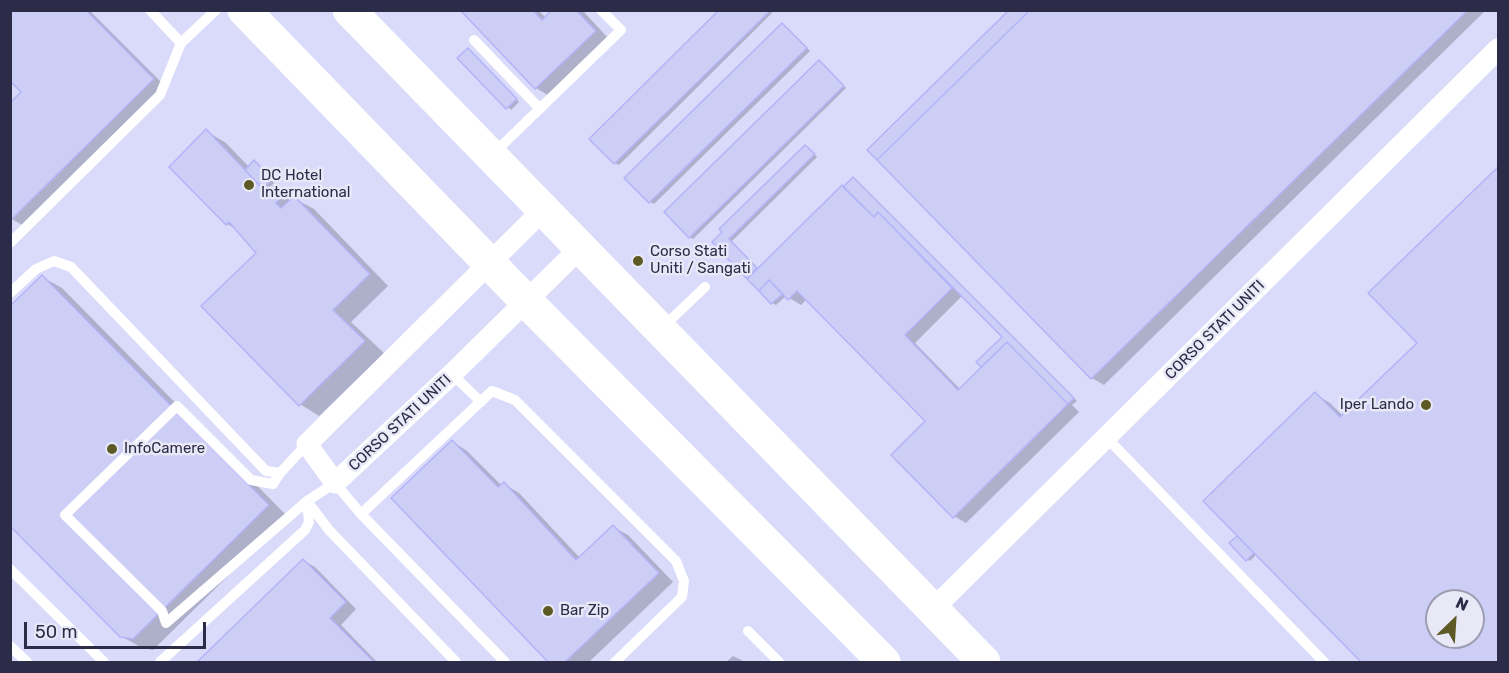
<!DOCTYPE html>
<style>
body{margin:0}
#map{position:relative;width:1509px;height:673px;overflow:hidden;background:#e8e8f7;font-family:Rubik,sans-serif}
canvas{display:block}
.frame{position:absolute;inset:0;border:12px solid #2d2c48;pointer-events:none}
.north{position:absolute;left:1425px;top:589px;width:60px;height:60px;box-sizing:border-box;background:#e8e8f7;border:2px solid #9d9db1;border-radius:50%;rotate:25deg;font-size:16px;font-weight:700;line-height:24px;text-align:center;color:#2d2c48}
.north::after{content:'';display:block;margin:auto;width:21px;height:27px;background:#5e5a26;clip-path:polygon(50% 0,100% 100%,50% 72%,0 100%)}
.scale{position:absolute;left:24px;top:622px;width:182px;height:27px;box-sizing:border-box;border:3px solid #2d2c48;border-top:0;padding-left:8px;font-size:18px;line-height:21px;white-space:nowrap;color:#2d2c48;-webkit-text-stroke:4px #e8e8f7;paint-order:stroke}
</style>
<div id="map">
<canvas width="1509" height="673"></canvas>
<div class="frame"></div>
<div class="north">N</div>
<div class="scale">50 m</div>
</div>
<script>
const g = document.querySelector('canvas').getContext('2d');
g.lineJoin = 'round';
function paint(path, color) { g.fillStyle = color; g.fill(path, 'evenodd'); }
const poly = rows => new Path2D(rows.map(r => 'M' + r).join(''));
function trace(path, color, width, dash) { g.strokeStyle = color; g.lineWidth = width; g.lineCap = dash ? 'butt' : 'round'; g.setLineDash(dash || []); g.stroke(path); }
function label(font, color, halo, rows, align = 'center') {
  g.font = font + ' Rubik,sans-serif'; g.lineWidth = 5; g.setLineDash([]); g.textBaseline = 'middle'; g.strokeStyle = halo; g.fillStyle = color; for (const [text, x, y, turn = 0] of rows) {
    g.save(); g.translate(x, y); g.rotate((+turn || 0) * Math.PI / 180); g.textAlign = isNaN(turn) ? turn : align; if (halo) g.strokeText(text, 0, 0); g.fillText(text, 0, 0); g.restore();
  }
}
paint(poly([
 [10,11,1498,11,1498,662,11,662],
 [1437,601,1473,601,1473,637,1437,637]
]), '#dadbfa');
paint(poly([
 [10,10,89,10,165,86,24,226,10,218,10,105,24,92],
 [462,10,538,10,546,18,554,10,582,10,610,40,551,97,536,88],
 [721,10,770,10,772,13,619,165,615,163,591,139],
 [1011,10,1486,10,1104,385,1092,378],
 [786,27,810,51,654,204,650,202,626,178],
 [471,51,519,102,511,110,459,58],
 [822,64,846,88,693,239,690,237],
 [206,131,226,143,250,168,255,162,258,164,275,182,269,188,271,190,274,188,314,209,388,286,351,322,384,353,319,416,300,404,258,253,238,230,227,224],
 [809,148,817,157,731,242,758,270,844,188,856,180,1077,401,1072,405,1079,412,966,523,954,516,927,421,807,299,801,305,786,296,776,305,772,303,714,242],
 [963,295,1004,337,984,367,960,389,915,343],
 [1498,169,1498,662,1363,662,1257,554,1250,561,1247,559,1237,537,1243,541,1315,394,1330,403,1343,416,1419,343,1370,293],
 [1437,601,1473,601,1473,637,1437,637],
 [42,277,62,288,288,517,153,650,142,648,121,636],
 [453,442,467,451,502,486,504,484,519,493,580,558,613,527,628,535,673,582,589,662,550,662,394,498],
 [304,561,315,567,356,609,341,625,377,662,199,662],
 [733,656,745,662,726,662]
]), '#0003');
const building = poly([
 [10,10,86,10,154,79,11,220,10,103,21,92,10,81,10,10],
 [460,10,533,10,542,20,552,10,576,10,596,31,535,89,460,10],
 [719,10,770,11,614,164,589,139,719,10],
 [1009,10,1030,10,877,160,867,150,1009,10],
 [1030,10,1468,10,1091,379,877,160,1030,10],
 [782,23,807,48,649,203,624,178,782,23],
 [468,48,517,99,506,109,457,58,468,48],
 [819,60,844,86,689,238,664,212,819,60],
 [206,129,267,193,274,186,283,196,276,203,281,208,294,196,370,274,333,310,365,341,299,406,201,306,256,253,229,222,226,225,169,167,206,129],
 [805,145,815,154,729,239,757,268,747,279,712,242,722,232,719,229,805,145],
 [254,160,272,179,263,189,245,170,254,160],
 [1498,167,1498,662,1361,662,1203,501,1315,392,1340,417,1417,343,1368,293,1498,167],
 [1437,601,1473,601,1473,637,1437,637,1437,601],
 [853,177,1074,398,1068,404,1007,342,981,367,976,362,1002,337,878,212,874,217,843,187,853,177],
 [842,185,874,217,878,212,952,288,905,335,958,390,1007,342,1068,404,953,518,891,455,925,421,797,291,788,300,769,280,759,291,747,279,842,185],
 [42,275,269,505,133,639,120,637,10,526,10,306,42,275],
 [769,280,783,294,771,304,759,291,769,280],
 [452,440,498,487,504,482,576,560,613,525,659,573,565,662,548,662,391,498,452,440],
 [1237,536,1254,553,1246,561,1229,543,1237,536],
 [303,559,346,602,330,618,374,662,197,662,303,559]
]);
paint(building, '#cdcef6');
trace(building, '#b4b3f8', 1.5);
trace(poly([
 [150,10,181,43,216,10],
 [474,40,540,109],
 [493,154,621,30,601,10],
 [10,243,160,95,181,43],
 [10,293,36,269,54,261,71,267,266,471,280,473,307,444],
 [662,328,705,287],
 [452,374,481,402],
 [1106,437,1324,662],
 [280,473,273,484,251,480,177,406,65,515,162,611,166,623,307,501,335,483,361,514,505,662],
 [307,501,329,530,456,662],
 [361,514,492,391,515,400,676,561,684,581,682,597,615,662],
 [10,569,104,662],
 [748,631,779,662],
 [10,646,27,662],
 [160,662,305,530,309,522,307,501]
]), '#fff', 10);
trace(poly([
 [542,211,307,444,335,483,452,374,580,248],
 [932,610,1498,49]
]), '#fff', 21);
trace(poly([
 [244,10,526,301,884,662],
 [349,10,984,662]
]), '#fff', 33);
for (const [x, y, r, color] of [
 [249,185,6,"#5e5a26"],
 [638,261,6,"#5e5a26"],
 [1426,405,6,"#5e5a26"],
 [112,449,6,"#5e5a26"],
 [548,611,6,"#5e5a26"]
]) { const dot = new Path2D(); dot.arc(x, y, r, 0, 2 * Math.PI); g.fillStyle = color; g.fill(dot); trace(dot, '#e8e8f7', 2); }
label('15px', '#2d2c48', '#e8e8f7', [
 ["DC Hotel",261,176],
 ["International",261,193],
 ["Corso Stati",650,252],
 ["Uniti / Sangati",650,269],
 ["Iper Lando",1414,405,"right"],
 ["InfoCamere",124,449],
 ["Bar Zip",560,611]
], 'left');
label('15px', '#2d2c48', '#e8e8f7', [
 ["CORSO STATI UNITI",1215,330,-45],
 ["CORSO STATI UNITI",400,423,-43]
]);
</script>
